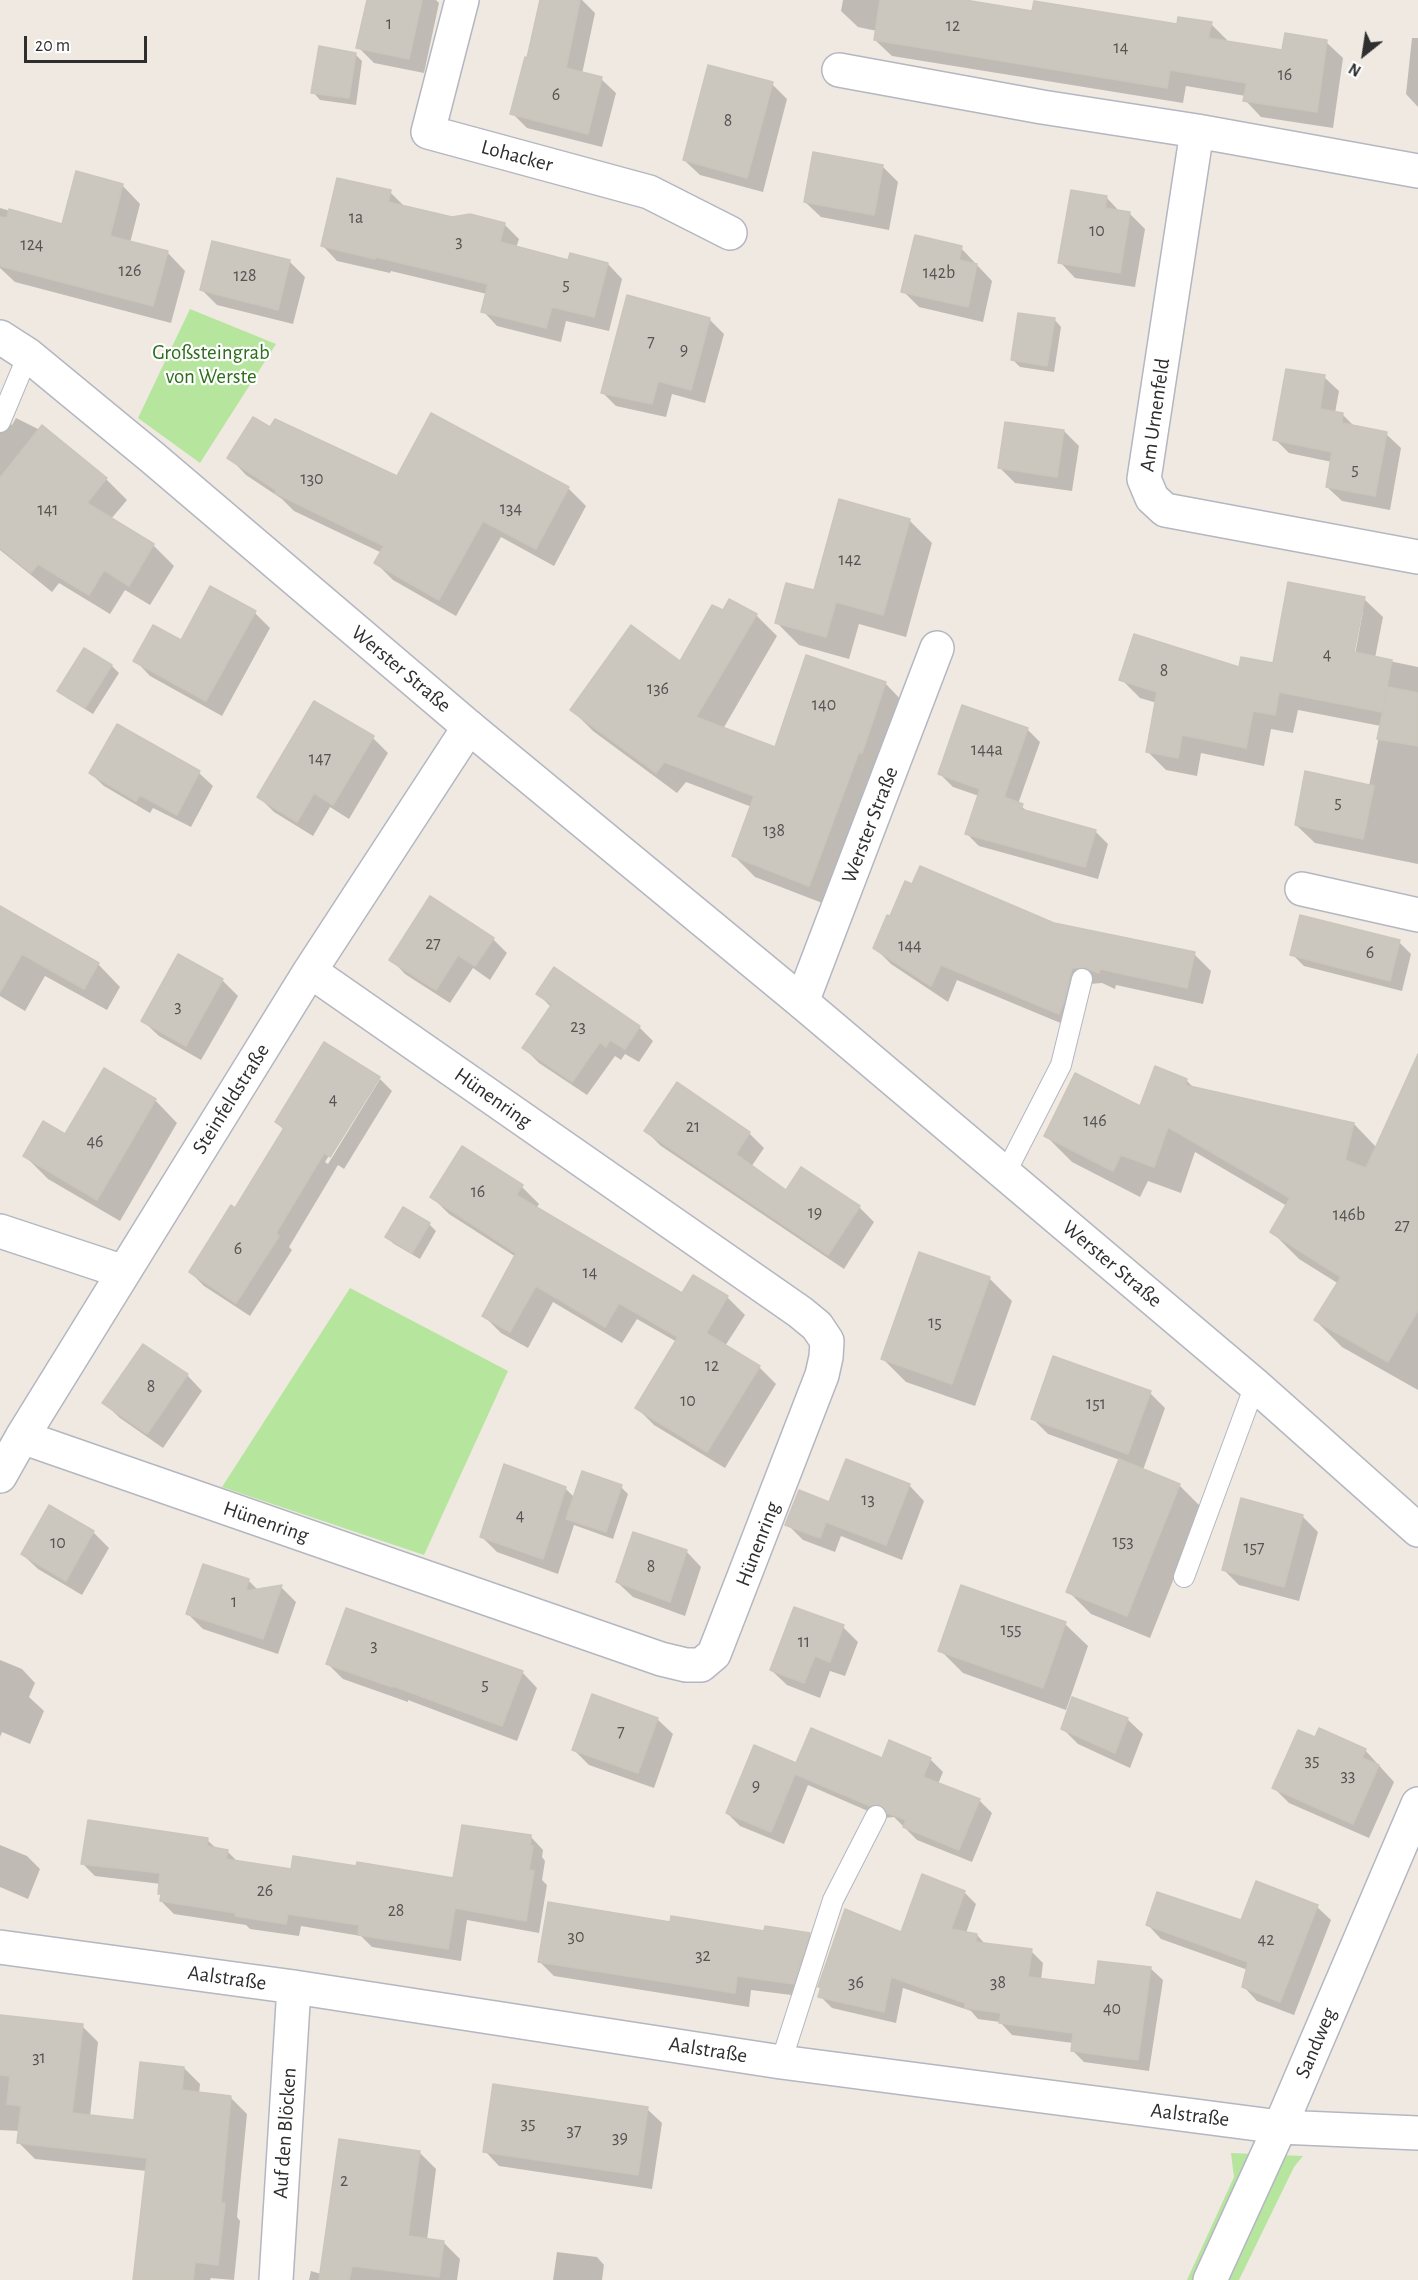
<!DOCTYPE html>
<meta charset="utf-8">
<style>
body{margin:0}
#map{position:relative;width:1418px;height:2280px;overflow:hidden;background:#efe9e1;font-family:"Alegreya Sans",sans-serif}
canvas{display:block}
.north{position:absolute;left:1334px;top:24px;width:60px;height:60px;-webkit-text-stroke:4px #fff;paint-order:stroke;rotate:210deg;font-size:16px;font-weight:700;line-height:24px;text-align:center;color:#2e2e2e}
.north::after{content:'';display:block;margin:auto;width:21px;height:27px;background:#2e2e2e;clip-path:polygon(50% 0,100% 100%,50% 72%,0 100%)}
.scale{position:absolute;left:24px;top:36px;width:123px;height:27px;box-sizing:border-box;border:3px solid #2e2e2e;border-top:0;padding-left:8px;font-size:18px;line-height:21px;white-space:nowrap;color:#2e2e2e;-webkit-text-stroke:4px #fff;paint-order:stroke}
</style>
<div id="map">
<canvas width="1418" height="2280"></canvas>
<div class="north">N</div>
<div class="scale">20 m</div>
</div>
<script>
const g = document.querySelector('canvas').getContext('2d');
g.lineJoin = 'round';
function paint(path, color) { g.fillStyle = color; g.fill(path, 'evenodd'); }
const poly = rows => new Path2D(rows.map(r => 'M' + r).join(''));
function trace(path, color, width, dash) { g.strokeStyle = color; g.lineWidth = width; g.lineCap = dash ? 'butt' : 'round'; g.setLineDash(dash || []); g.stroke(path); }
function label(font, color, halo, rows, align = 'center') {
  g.font = font + ' "Alegreya Sans",sans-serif'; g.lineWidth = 4.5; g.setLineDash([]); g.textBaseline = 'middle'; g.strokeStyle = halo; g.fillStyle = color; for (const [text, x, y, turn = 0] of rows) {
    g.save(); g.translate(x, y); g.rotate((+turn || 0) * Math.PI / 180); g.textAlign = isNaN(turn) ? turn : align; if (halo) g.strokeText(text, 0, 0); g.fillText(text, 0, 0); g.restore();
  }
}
paint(poly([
 [190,309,276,344,200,463,138,418],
 [350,1288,508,1371,424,1555,222,1487],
 [1231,2153,1303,2156,1294,2167,1239,2280,1187,2280,1234,2177]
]), '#b6e59e');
paint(poly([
 [369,0,436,0,439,3,424,73,374,63,358,47],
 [539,0,582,0,595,13,582,74,601,79,616,93,602,147,527,128,512,113,528,59,541,1],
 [843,0,955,0,1033,12,1179,26,1211,24,1227,40,1227,43,1283,52,1326,42,1343,58,1333,128,1261,117,1245,100,1246,96,1186,86,1183,103,892,56,875,40,877,31,858,27,841,11],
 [1412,38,1418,38,1418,107,1406,94],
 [355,54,362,61,356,105,320,100,313,92],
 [772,84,787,99,763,192,700,175,684,160],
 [882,166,898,182,889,230,821,217,805,202],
 [122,185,140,204,130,243,167,252,185,271,171,323,15,282,0,268,0,208,63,226],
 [390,192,405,207,452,219,504,224,519,239,516,248,570,262,608,264,622,279,609,331,566,321,561,342,497,326,483,311,487,294,391,271,390,273,337,261,323,246],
 [1106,197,1120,212,1129,213,1145,229,1135,287,1075,278,1060,262],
 [961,248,992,281,983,322,919,307,903,291],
 [289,261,305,277,293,324,217,305,202,290],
 [1054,319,1061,327,1054,372,1020,367,1012,359],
 [710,320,724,334,705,403,672,394,666,417,616,406,602,392],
 [1324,377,1339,391,1335,413,1343,415,1356,428,1386,434,1401,448,1390,510,1342,501,1327,487,1332,462,1289,453,1275,439],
 [0,413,12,425,16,418,40,430,42,428,106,479,127,500,111,519,153,545,174,566,150,605,125,590,110,614,59,583,52,592,0,550],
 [270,429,398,478,568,488,586,506,554,566,501,537,456,616,393,580,376,563,382,553,294,511,282,499,246,475,229,457],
 [1064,431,1079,446,1072,491,1015,483,999,467],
 [909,520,932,543,906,637,859,624,849,659,799,645,777,623],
 [1364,599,1383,617,1375,658,1418,667,1418,864,1315,843,1296,825,1369,786,1381,726,1298,710,1293,733,1271,729,1264,766,1201,753,1197,776,1166,770,1147,751,1157,703,1140,698,1121,679,1274,665],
 [1360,611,1363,611,1354,660,1351,659],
 [723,612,756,615,777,636,723,729,776,749,885,683,906,705,830,906,755,877,734,856,752,807,686,782,677,793,593,731,572,710,680,663],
 [255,613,270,628,222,716,150,676,135,660],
 [85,650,112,666,119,673,93,714,67,698,59,691],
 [118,726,199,773,213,786,191,827,153,808,150,813,104,786,90,773],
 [1027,729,1040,742,1018,804,1030,813,1095,831,1108,844,1098,879,979,846,966,833,979,796,953,787,940,774],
 [373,738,388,753,349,819,330,807,313,836,274,812,259,797],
 [0,907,98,964,120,987,107,1010,45,976,25,1011,0,996],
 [1054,925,1194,954,1211,971,1203,1004,1116,985,1115,989,1102,983,1089,984,1075,1029,957,980,948,1002,891,964,874,947],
 [493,939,507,953,490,980,473,968,450,1003,405,974,391,959],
 [1399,942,1411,954,1402,991,1304,966,1292,954],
 [179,956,222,980,238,996,201,1060,159,1036,143,1021],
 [538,994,639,1027,653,1041,639,1062,625,1054,621,1060,615,1056,587,1095,539,1063,524,1048,552,1008],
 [379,1078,392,1091,344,1169,338,1165,289,1247,292,1250,250,1316,204,1286,190,1272,235,1210,284,1130,276,1122],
 [377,1079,380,1079,328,1164,325,1162],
 [1186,1080,1195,1089,1354,1124,1377,1148,1418,1117,1418,1390,1342,1347,1315,1320,1339,1284,1299,1259,1272,1232,1287,1206,1195,1152,1181,1193,1148,1181,1140,1197,1072,1162,1046,1136,1141,1108],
 [677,1084,749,1133,764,1148,751,1167,786,1193,801,1169,859,1207,874,1222,844,1269,661,1146,646,1131],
 [155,1100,177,1123,120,1221,48,1179,25,1156,66,1136],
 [522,1187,539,1204,536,1209,682,1295,693,1277,727,1297,745,1315,725,1346,759,1367,776,1384,725,1468,654,1425,637,1408,677,1342,637,1319,622,1343,553,1302,528,1348,501,1333,484,1316,516,1257,449,1214,432,1197],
 [429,1224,436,1231,420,1259,394,1244,387,1237],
 [989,1278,1012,1301,975,1406,906,1382,883,1359],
 [144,1346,187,1375,202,1391,163,1448,120,1418,104,1403],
 [1150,1393,1165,1408,1143,1470,1179,1485,1202,1508,1150,1638,1091,1614,1068,1591,1120,1460,1048,1434,1033,1419],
 [505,1466,566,1489,575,1498,621,1487,628,1494,613,1539,574,1525,558,1574,497,1552,482,1537],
 [909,1485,924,1501,902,1560,841,1536,835,1552,803,1540,787,1524,829,1504],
 [49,1507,93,1532,109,1548,82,1595,38,1569,22,1554],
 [1302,1516,1318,1532,1299,1601,1239,1585,1224,1570],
 [686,1551,701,1567,685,1616,633,1597,617,1582],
 [248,1580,258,1590,281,1587,296,1602,278,1654,203,1629,188,1614],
 [1065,1624,1088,1646,1066,1710,963,1673,940,1650],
 [843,1627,858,1642,845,1676,830,1671,820,1698,787,1685,771,1670],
 [0,1660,22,1669,35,1683,29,1697,44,1711,30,1744,2,1732,0,1737],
 [328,1664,522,1672,537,1688,517,1741,408,1700,408,1702,343,1679],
 [657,1719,673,1734,654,1788,589,1765,574,1750],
 [1127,1719,1143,1734,1130,1768,1078,1744,1062,1728],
 [1315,1739,1365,1750,1394,1782,1369,1838,1289,1803,1274,1788],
 [930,1759,943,1772,938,1784,979,1800,992,1813,972,1862,917,1840,894,1817,884,1818,808,1785,784,1844,740,1826,727,1813,797,1765,883,1760],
 [531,1837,543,1850,542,1857,545,1861,542,1880,547,1885,539,1933,467,1920,461,1961,372,1947,361,1936,301,1926,299,1936,250,1929,246,1925,174,1914,161,1901,161,1884,95,1876,82,1863,207,1840,217,1849,227,1851,239,1863,293,1871,454,1879],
 [0,1845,27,1856,40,1869,28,1899,0,1887],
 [964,1892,976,1904,966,1933,977,1935,986,1945,1031,1951,1043,1963,1041,1980,1096,1986,1150,1968,1163,1980,1149,2071,1084,2062,1072,2050,1073,2043,1012,2035,1000,2022,978,2019,971,2011,903,1988,896,2023,832,2008,820,1996,822,1989,819,1986],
 [1317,1907,1331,1920,1294,2015,1257,2001,1244,1987,1248,1970,1161,1939,1148,1925,1242,1922],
 [671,1923,765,1933,809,1934,824,1949,808,1997,751,1990,749,2007,554,1976,540,1962],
 [0,2017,82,2026,98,2042,90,2117,135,2122,184,2068,200,2084,199,2094,230,2097,247,2114,237,2217,240,2221,234,2280,211,2278,210,2280,135,2280,147,2171,35,2159,19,2143,20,2131,0,2130],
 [647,2109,662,2123,652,2189,499,2166,485,2151],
 [419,2152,436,2169,427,2240,443,2242,460,2259,457,2280,309,2280,311,2271,321,2274],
 [557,2252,597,2257,604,2265,602,2280,553,2280]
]), '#0003');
const building = poly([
 [367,0,422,0,409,59,356,48,367,0],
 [540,0,580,0,566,68,602,77,588,134,510,114,525,57,527,58,540,0],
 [880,0,965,0,1032,11,1034,1,1177,24,1178,17,1212,22,1208,38,1282,50,1285,33,1327,40,1317,112,1243,101,1247,83,1170,70,1167,88,874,40,880,0],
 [319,46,356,53,349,98,311,93,319,46],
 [708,65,773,82,747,178,683,160,708,65],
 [813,152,883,165,874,215,804,202,813,152],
 [76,171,123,184,110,236,168,251,153,306,0,266,0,217,7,218,9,209,62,224,76,171],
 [337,178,391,190,388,202,452,217,470,214,505,223,500,242,568,260,570,253,608,263,594,317,552,307,546,328,481,312,488,284,376,257,375,259,321,246,337,178],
 [1071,190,1107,196,1105,208,1130,212,1120,273,1058,263,1071,190],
 [915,235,962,246,959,260,977,264,968,307,901,292,915,235],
 [212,241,290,260,278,310,200,290,212,241],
 [627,295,710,318,691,390,658,381,652,404,601,393,627,295],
 [1018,313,1055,318,1047,366,1011,360,1018,313],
 [1286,369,1325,375,1320,409,1343,413,1342,423,1387,432,1375,496,1326,487,1332,452,1273,440,1286,369],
 [431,413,569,487,536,549,483,521,439,600,374,563,384,546,275,493,276,490,227,458,253,417,270,427,275,419,397,476,431,413],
 [1005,422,1064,430,1057,477,998,468,1005,422],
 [42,425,107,478,87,503,154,544,129,586,104,570,89,595,38,564,31,573,0,548,0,478,42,425],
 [839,499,910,519,883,615,836,602,826,637,775,623,786,583,814,590,839,499],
 [1288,582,1365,597,1354,652,1392,660,1382,712,1279,692,1275,715,1253,711,1246,748,1182,735,1178,758,1146,752,1157,692,1119,680,1134,634,1239,667,1241,657,1273,663,1288,582],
 [210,586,256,611,206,701,133,661,153,625,181,640,210,586],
 [729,599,757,614,696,717,775,747,806,655,886,682,862,753,859,752,809,886,732,856,754,796,664,762,656,773,570,710,631,625,680,661,712,605,723,610,729,599],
 [84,648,112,665,85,708,57,691,84,648],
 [1388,687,1418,693,1418,746,1377,739,1388,687],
 [314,701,374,736,333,805,314,793,297,822,257,797,314,701],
 [962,705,1028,728,1004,797,1023,804,1021,809,1096,830,1085,867,965,834,980,789,938,774,962,705],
 [117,724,200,771,177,815,140,795,136,801,89,773,117,724],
 [1305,771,1374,786,1363,839,1295,825,1305,771],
 [920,866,1054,923,1195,952,1187,988,1100,969,1099,973,1084,967,1072,968,1065,998,1059,1014,941,965,931,986,873,948,887,915,890,916,905,881,912,884,920,866],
 [430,896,494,938,475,966,458,955,436,990,389,960,430,896],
 [0,906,99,963,84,989,22,954,0,992,0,906],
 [1300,915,1400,940,1390,981,1290,955,1300,915],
 [178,954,223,979,186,1046,141,1021,178,954],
 [554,967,640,1026,625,1049,610,1040,606,1047,600,1042,572,1082,522,1048,552,1004,536,994,554,967],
 [324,1042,380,1077,330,1157,324,1153,276,1233,279,1236,236,1303,189,1272,231,1205,235,1208,284,1128,275,1122,324,1042],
 [1418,1054,1418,1310,1388,1362,1314,1320,1341,1277,1270,1232,1290,1198,1168,1127,1154,1167,1121,1155,1113,1171,1044,1136,1075,1073,1140,1106,1155,1066,1187,1079,1185,1085,1354,1123,1345,1160,1366,1168,1418,1054],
 [104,1068,156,1099,97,1200,23,1156,43,1121,65,1134,104,1068],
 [677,1082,750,1132,736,1154,786,1190,801,1167,860,1206,828,1255,644,1131,677,1082],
 [462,1146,523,1185,516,1195,682,1293,693,1275,728,1296,706,1333,760,1366,707,1452,635,1408,678,1337,619,1303,605,1327,536,1286,510,1332,482,1316,516,1253,430,1197,462,1146],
 [403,1207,430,1223,412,1253,385,1237,403,1207],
 [919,1252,990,1277,952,1384,881,1359,919,1252],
 [143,1344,188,1374,147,1434,102,1403,143,1344],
 [1053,1356,1151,1391,1128,1454,1031,1419,1053,1356],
 [846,1459,910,1484,886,1545,826,1522,820,1538,785,1525,799,1490,829,1502,846,1459],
 [1119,1459,1180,1484,1127,1616,1066,1592,1119,1459],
 [504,1464,566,1487,543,1559,480,1537,504,1464],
 [582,1471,622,1485,606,1532,566,1519,582,1471],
 [1241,1498,1303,1515,1284,1587,1222,1570,1241,1498],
 [49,1505,94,1531,66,1581,21,1554,49,1505],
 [633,1532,687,1550,670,1602,616,1582,633,1532],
 [203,1564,249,1579,246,1591,282,1585,263,1639,186,1614,203,1564],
 [961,1585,1066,1622,1043,1688,938,1651,961,1585],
 [794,1607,844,1625,830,1662,815,1656,804,1683,770,1670,794,1607],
 [346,1608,523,1671,502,1726,393,1686,392,1687,326,1664,346,1608],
 [592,1694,658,1718,638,1773,572,1750,592,1694],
 [1072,1697,1128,1718,1115,1753,1061,1729,1072,1697],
 [811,1728,882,1758,889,1740,931,1758,923,1777,980,1799,959,1850,903,1827,906,1820,887,1813,881,1805,870,1806,795,1774,771,1832,726,1813,754,1745,796,1763,811,1728],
 [1319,1728,1366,1749,1362,1758,1379,1765,1353,1824,1272,1788,1298,1730,1315,1737,1319,1728],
 [88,1820,208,1838,207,1846,228,1850,226,1859,291,1869,293,1856,356,1866,357,1862,453,1878,462,1825,531,1835,530,1846,533,1846,529,1870,534,1871,526,1921,455,1908,448,1949,358,1935,359,1925,288,1914,286,1924,235,1916,236,1913,160,1901,161,1894,158,1894,160,1873,81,1864,88,1820],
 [922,1874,965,1891,951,1929,977,1934,976,1942,1032,1949,1028,1977,1095,1985,1098,1961,1151,1967,1138,2060,1071,2051,1073,2033,999,2023,1001,2013,965,2008,965,2003,891,1977,884,2012,818,1997,821,1987,818,1987,845,1909,901,1932,922,1874],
 [1256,1881,1318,1905,1280,2002,1242,1987,1248,1962,1146,1925,1157,1892,1241,1920,1256,1881],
 [548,1902,670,1922,671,1916,764,1931,765,1926,810,1933,794,1984,737,1976,735,1993,538,1962,548,1902],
 [0,2015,83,2024,72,2113,134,2120,140,2062,184,2067,182,2090,231,2096,221,2203,225,2203,218,2265,195,2262,193,2280,133,2280,147,2158,17,2143,21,2106,7,2104,10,2076,0,2075,0,2015],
 [493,2084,648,2107,638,2175,483,2152,493,2084],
 [339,2139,420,2151,408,2236,444,2241,439,2277,352,2266,349,2280,319,2280,339,2139]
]);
paint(building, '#cbc7bf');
trace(building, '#cbc5ba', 1.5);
const lane = poly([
 [0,422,28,355],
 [1005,1174,1061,1065,1082,979],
 [1184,1577,1255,1385],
 [781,2062,833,1900,876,1816]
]);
const street = poly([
 [462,0,428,132,649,192,730,233],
 [839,70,1042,107,1197,131],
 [1418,171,1197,131,1144,479,1152,498,1165,510,1418,557],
 [1302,889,1418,915],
 [802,1002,937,648],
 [0,1231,124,1272],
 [22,1437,661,1659,686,1665,701,1665,714,1654,822,1375,826,1357,827,1341,817,1326,800,1312,310,971],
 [0,1476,22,1437,310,971,469,727],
 [0,1947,294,1987,781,2062,1280,2127,1418,2133],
 [276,2280,294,1987],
 [1210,2280,1280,2127,1418,1804]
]);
const secondary = poly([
 [0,337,28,355,153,458,469,727,802,1002,1255,1385,1418,1530]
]);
trace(lane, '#b4b7c1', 22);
trace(street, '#b4b7c1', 36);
trace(secondary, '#b4b7c1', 36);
trace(lane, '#fff', 20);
trace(street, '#fff', 33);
trace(secondary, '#fff', 33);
label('18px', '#555452', null, [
 ["1",389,24],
 ["12",953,26],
 ["14",1121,48],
 ["16",1285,75],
 ["6",556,95],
 ["8",728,121],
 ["1a",356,218],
 ["10",1097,231],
 ["3",459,242],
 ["124",32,245],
 ["126",130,271],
 ["142b",939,273],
 ["128",245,276],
 ["5",566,285],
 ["7",651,342],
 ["9",684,350],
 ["5",1355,470],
 ["130",312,479],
 ["134",511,509],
 ["141",48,510],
 ["142",850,560],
 ["4",1327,655],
 ["8",1164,671],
 ["136",658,689],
 ["140",824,705],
 ["144a",987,750],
 ["147",320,759],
 ["5",1338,803],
 ["138",774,831],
 ["27",433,944],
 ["144",910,946],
 ["6",1370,953],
 ["3",178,1007],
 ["23",578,1027],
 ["4",333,1100],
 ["146",1095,1121],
 ["21",693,1127],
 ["46",95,1142],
 ["16",478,1192],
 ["19",815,1213],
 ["146b",1349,1215],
 ["27",1402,1226],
 ["6",238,1249],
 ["14",590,1273],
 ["15",935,1323],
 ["12",712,1366],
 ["8",151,1387],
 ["10",688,1401],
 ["151",1096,1404],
 ["13",868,1500],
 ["4",520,1516],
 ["153",1123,1542],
 ["10",58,1543],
 ["157",1254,1548],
 ["8",651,1567],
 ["1",234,1602],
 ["155",1011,1630],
 ["11",804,1642],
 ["3",374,1646],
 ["5",485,1685],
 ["7",621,1732],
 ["35",1312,1761],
 ["33",1348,1776],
 ["9",756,1786],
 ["26",265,1891],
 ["28",396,1911],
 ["30",576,1937],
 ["42",1266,1940],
 ["32",703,1956],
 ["36",856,1983],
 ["38",998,1983],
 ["40",1112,2009],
 ["31",39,2058],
 ["35",528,2124],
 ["37",574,2131],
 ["39",620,2138],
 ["2",344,2181]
]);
label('21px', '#2e2e2e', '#fff', [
 ["Lohacker",517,156,15],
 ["Am Urnenfeld",1155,415,-82],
 ["Werster Straße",401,669,40],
 ["Werster Straße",870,825,-69],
 ["Hünenring",493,1098,35],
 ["Steinfeldstraße",231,1099,-58],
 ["Werster Straße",1112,1264,40],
 ["Hünenring",266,1522,19],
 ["Hünenring",758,1544,-69],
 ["Aalstraße",227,1978,8],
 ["Sandweg",1316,2043,-67],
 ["Aalstraße",708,2050,9],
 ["Aalstraße",1190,2115,7],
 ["Auf den Blöcken",285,2133,-86]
]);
label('21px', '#2c6e1b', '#fff', [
 ["Großsteingrab",211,353],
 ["von Werste",211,377]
]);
</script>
